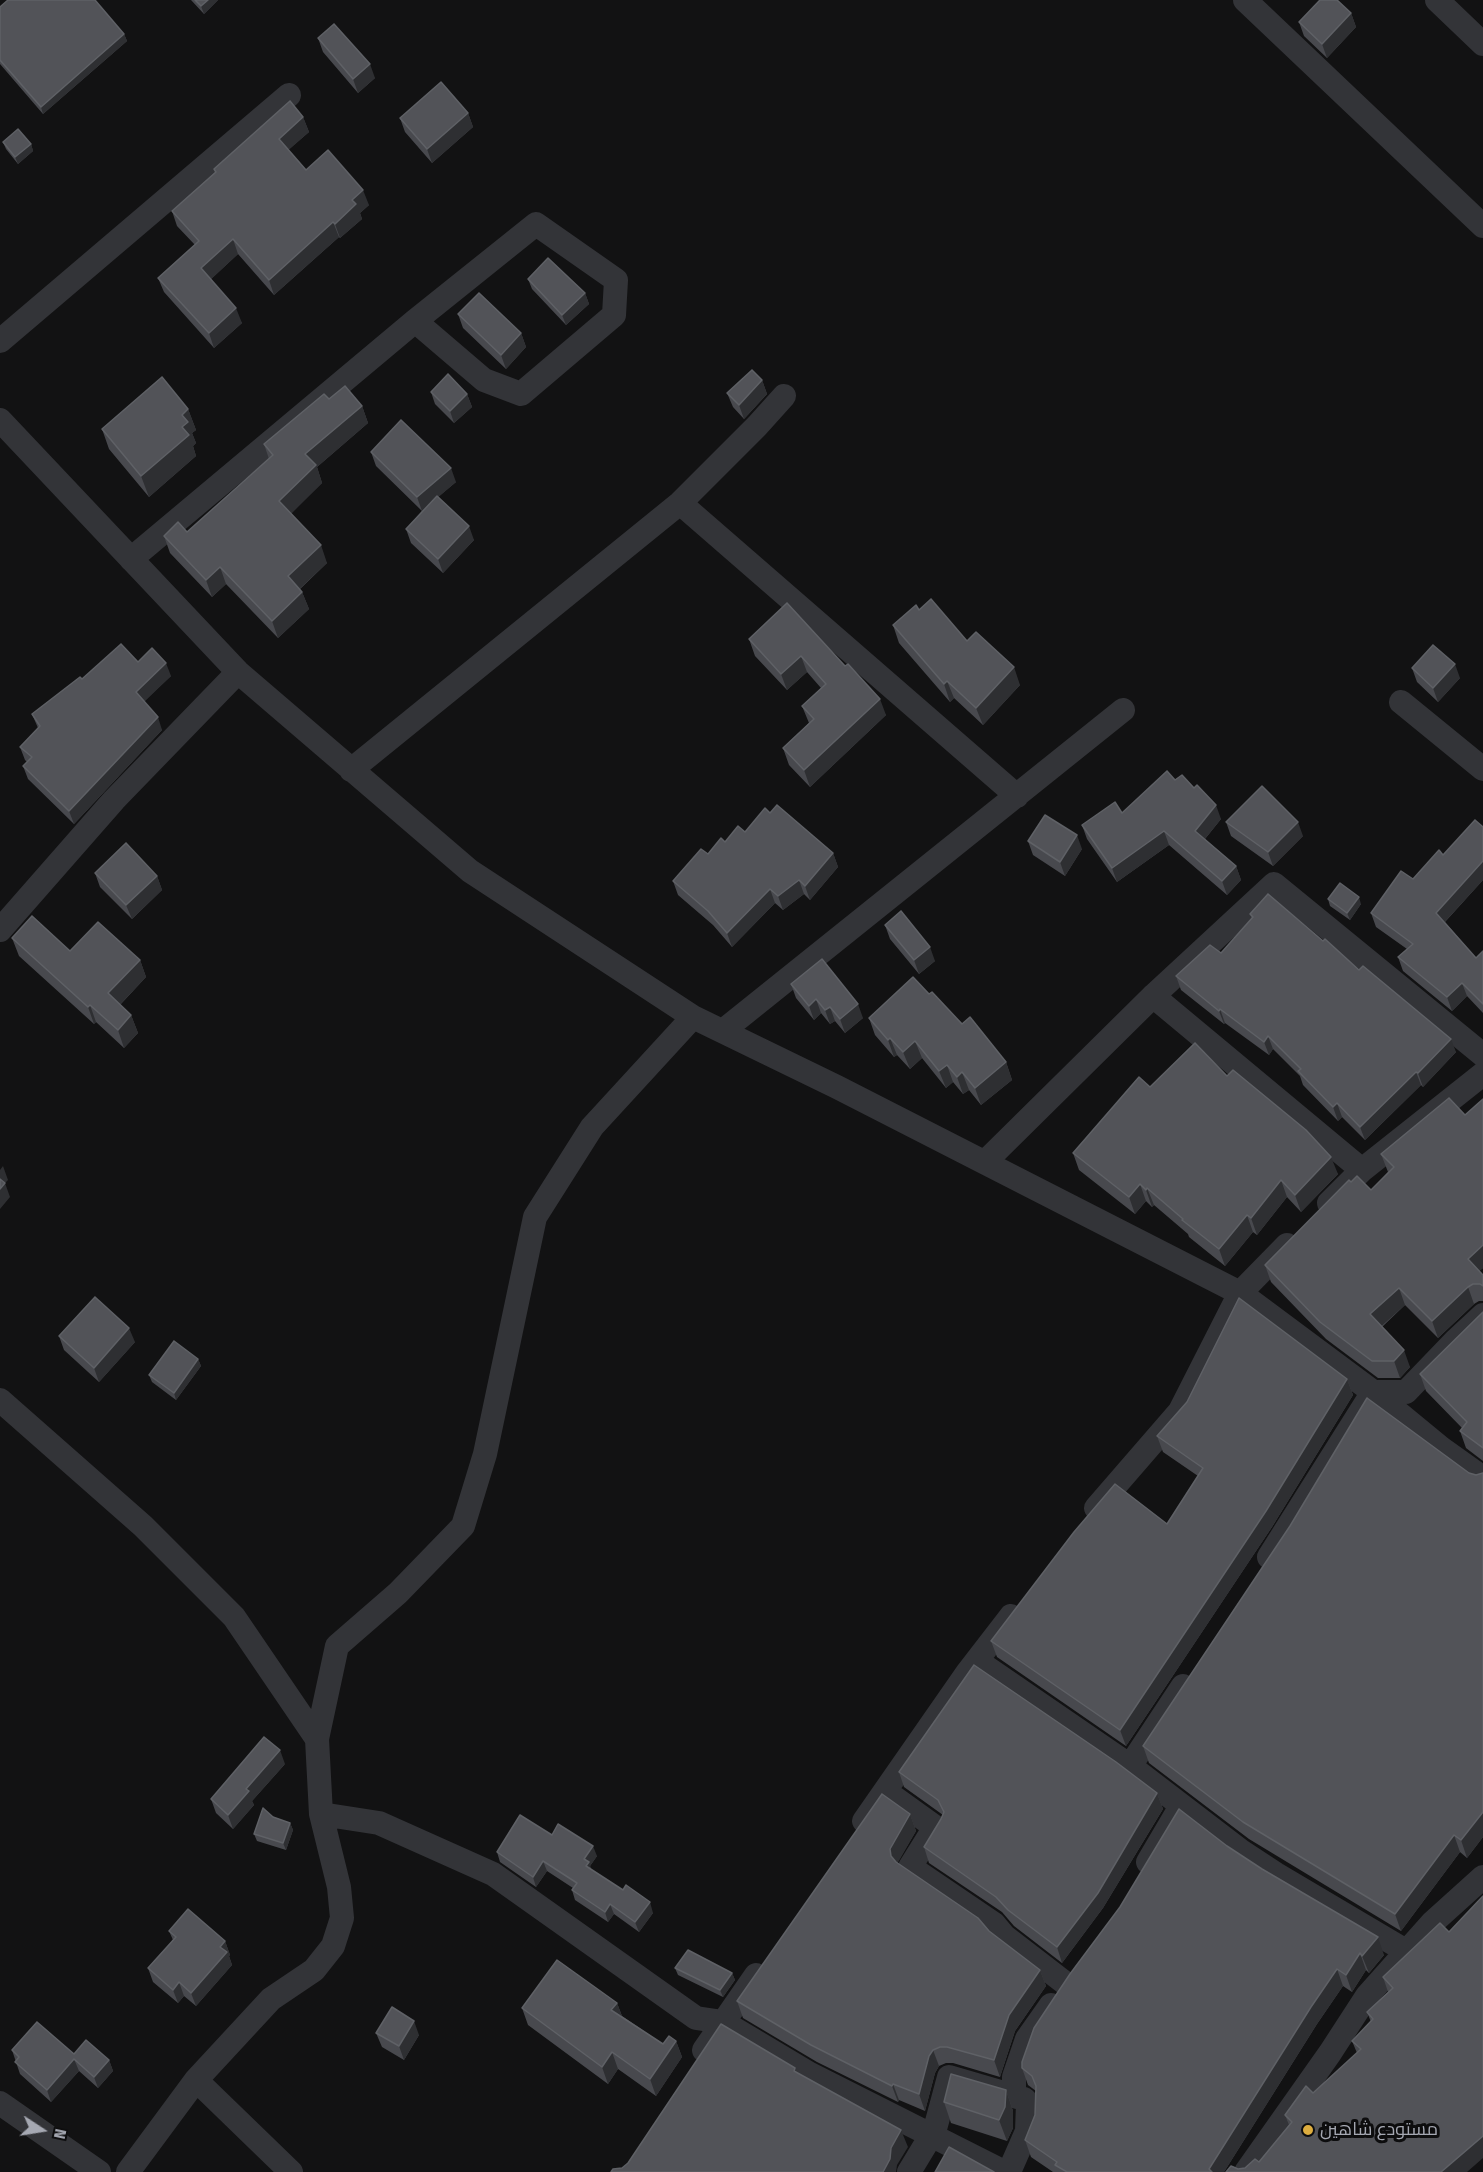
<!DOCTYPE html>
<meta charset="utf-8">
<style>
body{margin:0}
#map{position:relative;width:1483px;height:2172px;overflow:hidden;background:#121213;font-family:"Fira Sans Condensed",sans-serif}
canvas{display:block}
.north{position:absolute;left:12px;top:2100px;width:60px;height:60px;-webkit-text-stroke:4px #0d0d0e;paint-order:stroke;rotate:102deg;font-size:16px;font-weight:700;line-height:24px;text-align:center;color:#a5a8b2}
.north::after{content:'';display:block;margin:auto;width:21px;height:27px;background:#a5a8b2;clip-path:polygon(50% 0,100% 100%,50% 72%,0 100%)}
</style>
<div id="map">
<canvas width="1483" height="2172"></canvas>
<div class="north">N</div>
</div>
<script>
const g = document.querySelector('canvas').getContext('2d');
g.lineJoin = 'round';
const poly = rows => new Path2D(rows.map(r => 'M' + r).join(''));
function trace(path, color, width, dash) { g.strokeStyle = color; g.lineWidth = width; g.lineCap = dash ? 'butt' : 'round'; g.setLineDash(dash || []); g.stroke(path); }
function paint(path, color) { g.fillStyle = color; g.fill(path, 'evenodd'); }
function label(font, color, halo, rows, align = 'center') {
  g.font = font + ' "Fira Sans Condensed",Cairo,sans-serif'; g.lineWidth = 6; g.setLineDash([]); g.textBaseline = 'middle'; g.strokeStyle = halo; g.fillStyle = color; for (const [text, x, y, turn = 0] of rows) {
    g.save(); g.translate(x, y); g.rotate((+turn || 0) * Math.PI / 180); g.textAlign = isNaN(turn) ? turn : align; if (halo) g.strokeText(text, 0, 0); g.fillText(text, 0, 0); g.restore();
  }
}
trace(poly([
 [1245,0,1483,226],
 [1437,0,1483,44],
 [0,341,289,95],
 [0,420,238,672,470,871,693,1017,837,1087,1240,1293,1373,1392,1441,1448,1483,1478],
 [680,503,1017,796],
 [131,559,415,321,536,224,616,280,614,315,521,394,484,380,415,321],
 [1401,702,1483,769],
 [351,770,680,503,757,426,784,396],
 [0,930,114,800,238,672],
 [1153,996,1362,1170],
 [724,1030,1123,710],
 [985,1162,1153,996,1274,884,1483,1055],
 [1329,1203,1362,1170,1483,1074],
 [0,1400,143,1526,234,1617,317,1739],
 [1096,1508,1180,1411,1240,1293,1287,1245],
 [1269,1557,1373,1392,1406,1392,1455,1341,1483,1315],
 [977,1661,1130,1766,1241,1851,1276,1874,1406,1951],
 [1130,1766,1183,1686],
 [885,1791,935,1827,910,1867,994,1924,1004,1936,1065,1983],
 [321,1814,379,1823,493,1874,696,2018,723,2022,810,2074,1004,2172],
 [864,1821,967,1673,1011,1616],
 [1148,1862,1181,1806],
 [704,2050,756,1975],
 [196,2080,291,2172],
 [0,2103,99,2172],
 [128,2172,196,2080,271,1999,314,1970,333,1946,342,1918,339,1887,321,1814,317,1739,337,1646,398,1593,463,1526,485,1454,535,1217,592,1127,693,1017],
 [909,2172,935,2129,949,2077,1014,2096,1014,2077,1027,2039,1051,2005],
 [1009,2172,1027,2131,1028,2103,1024,2099,1014,2096],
 [1246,2172,1330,2053,1367,1996,1432,1923,1483,1877]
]), '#333438', 24);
paint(poly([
 [191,0,218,0,204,14],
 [0,7,124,34,127,41,43,114,0,64],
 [1351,13,1356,27,1327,58,1304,36,1299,22],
 [318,38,375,78,358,93,323,52],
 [468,113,473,127,432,163,405,132,400,118],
 [303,117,309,132,288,150,306,170,369,205,360,213,362,219,340,238,339,237,274,295,238,254,211,279,242,323,214,348,164,292,158,278,195,245,177,226,172,211,215,172,214,169],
 [3,142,31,144,33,151,18,164,6,149],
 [528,279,585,293,589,304,566,325,532,289],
 [458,314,521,333,526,347,506,369,463,328],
 [762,380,767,394,744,419,733,407,727,393],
 [431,392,467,394,472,407,454,423,435,404],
 [329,399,362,406,368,423,317,467,322,483,291,513,327,563,300,589,302,592,309,609,278,638,226,584,212,597,170,553,164,536,187,532,269,459,264,444],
 [188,409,196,430,192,433,196,443,193,446,196,456,149,497,109,449,102,429],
 [371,452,456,482,438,497,474,540,443,573,411,543,406,529,422,511,376,466],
 [787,603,886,715,810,787,789,765,783,748,809,723,802,706,821,688,807,672,787,690,755,656,749,639],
 [919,610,967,641,1020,685,983,725,954,698,950,702,899,643,893,625],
 [138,662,171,676,144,701,162,730,74,824,28,779,23,766,27,762,25,760,20,747,38,728,32,714,82,679],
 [1412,668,1460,678,1438,702,1417,682],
 [1175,780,1221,819,1205,839,1236,866,1241,880,1227,895,1169,845,1117,882,1087,839,1082,825,1122,813],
 [770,813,833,853,838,867,810,900,804,894,783,910,775,903,732,947,713,925,678,895,673,881,708,854,745,832],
 [1226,822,1303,836,1273,866,1231,836],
 [1483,827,1483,880,1445,922,1476,958,1483,951,1483,1013,1467,996,1452,1011,1403,971,1398,957,1407,949,1376,927,1371,913,1443,855],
 [1028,841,1082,849,1065,876,1033,855],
 [95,873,157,876,162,890,132,919,100,887],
 [1328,899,1361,904,1350,920,1330,906],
 [1250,914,1323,941,1456,1052,1423,1087,1421,1085,1365,1140,1342,1117,1338,1121,1303,1085,1300,1076,1273,1049,1269,1055,1225,1023,1224,1024,1181,990,1176,976,1221,953,1252,919],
 [885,925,935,961,919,974,890,939],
 [12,938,70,951,140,960,146,977,120,1005,131,1015,138,1033,124,1048,96,1022,94,1024,19,956],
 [791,984,863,1018,845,1033,835,1021,830,1024,821,1013,814,1020,796,998],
 [929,994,1006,1062,1012,1080,981,1105,969,1090,963,1094,953,1082,946,1088,922,1058,910,1069,897,1055,894,1057,875,1035,869,1018],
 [1227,1076,1338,1174,1301,1212,1287,1197,1257,1235,1253,1232,1225,1266,1189,1237,1188,1234,1154,1205,1152,1207,1146,1201,1135,1214,1079,1170,1073,1153,1150,1087],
 [1483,1099,1483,1268,1479,1271,1483,1275,1483,1301,1479,1301,1474,1304,1438,1338,1405,1305,1382,1327,1410,1367,1400,1378,1378,1378,1326,1339,1271,1282,1265,1265,1351,1182,1371,1190,1388,1172,1381,1154,1465,1115],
 [1483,1312,1483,1461,1466,1448,1460,1431,1462,1428,1426,1391,1420,1374],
 [59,1336,135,1342,99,1382,64,1350],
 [198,1359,201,1366,176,1400,152,1382,149,1375],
 [1347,1379,1353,1395,1272,1527,1126,1746,997,1657,991,1641,1167,1524,1198,1476,1163,1452,1157,1436],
 [1469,1473,1476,1475,1483,1473,1483,1837,1467,1858,1460,1852,1401,1931,1249,1839,1149,1763,1143,1746],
 [285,1764,252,1801,254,1805,233,1829,216,1813,211,1799],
 [899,1772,1157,1793,1163,1809,1103,1908,1062,1963,1014,1926,1002,1912,929,1863,924,1847,941,1819,943,1815,904,1787],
 [910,1814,916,1831,897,1863,989,1931,1040,1970,1046,1986,1015,2031,1000,2077,953,2063,946,2063,939,2066,935,2073,925,2111,899,2100,898,2102,817,2062,743,2018,737,2001],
 [273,1817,290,1823,293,1830,286,1850,257,1841,254,1834],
 [552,1835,597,1856,590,1866,591,1869,653,1913,639,1932,614,1914,608,1922,575,1900,572,1890,573,1888,547,1871,536,1887,500,1862,497,1852],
 [1227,1846,1384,1955,1369,1973,1366,1970,1352,1992,1343,1986,1317,2024,1224,2172,1053,2172,1031,2157,1025,2140,1035,2115,1036,2091,1028,2085,1022,2068],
 [169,1931,225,1941,230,1955,229,1956,232,1965,196,2006,184,1996,178,2003,153,1982,148,1968,173,1940],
 [1449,1932,1483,2158,1238,2169,1245,2168,1259,2162,1289,2125,1285,2115,1313,2093,1357,2053,1352,2041,1371,2022,1367,2012,1388,1992,1383,1977],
 [675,1968,732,1973,735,1980,723,1997,678,1975],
 [617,2003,622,2016,663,2044,676,2041,682,2057,656,2096,618,2069,608,2084,528,2025,522,2008],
 [376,2033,419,2035,404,2060,382,2047],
 [12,2050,74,2054,109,2060,113,2071,98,2088,79,2071,51,2102,20,2074],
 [1006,2090,1013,2111,1013,2128,1007,2141,951,2123,944,2102]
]), '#48494e');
paint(poly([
 [208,0,218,0,204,14,201,6],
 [1351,13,1356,27,1327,58,1322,44],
 [124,34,127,41,43,114,41,107],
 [370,64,375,78,358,93,353,79],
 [468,113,473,127,432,163,427,149],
 [303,117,309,132,284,154,279,139],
 [31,144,33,151,18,164,15,157],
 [363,190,369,205,360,213,362,219,340,238,335,224,352,200],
 [333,222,339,237,274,295,269,280],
 [233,239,238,254,207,283,201,268],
 [585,293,589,304,566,325,562,315],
 [236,308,242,323,214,348,209,333],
 [521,333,526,347,506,369,501,355],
 [762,380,767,394,744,419,739,405],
 [467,394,472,407,454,423,450,411],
 [362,406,368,423,317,467,322,483,286,519,279,501,305,454],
 [188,409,196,430,192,433,196,443,193,446,196,456,149,497,141,476,182,427,182,415],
 [451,468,456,482,422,511,417,497],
 [469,526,474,540,443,573,438,559],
 [321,545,327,563,294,594,288,576],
 [220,567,226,584,212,597,206,580],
 [302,592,309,609,278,638,272,621],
 [801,656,807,672,787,690,781,674],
 [166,663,171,676,141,705,136,692],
 [1455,664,1460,678,1438,702,1433,688],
 [1014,667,1020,685,983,725,976,708],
 [947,681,954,698,950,702,944,684],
 [880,699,886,715,810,787,804,770],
 [158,717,162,730,74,824,69,811],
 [1216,805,1221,819,1200,845,1195,831],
 [1298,822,1303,836,1273,866,1268,852],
 [1164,831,1169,845,1117,882,1112,868],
 [1077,835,1082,849,1065,876,1060,862],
 [833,853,838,867,810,900,805,886],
 [1483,861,1483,880,1441,926,1436,913],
 [1236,866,1241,880,1227,895,1222,881],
 [157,876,162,890,132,919,126,905],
 [799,880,804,894,783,910,778,896],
 [770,889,775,903,732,947,727,933],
 [1359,897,1361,904,1350,920,1347,913],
 [930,947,935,961,919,974,914,960],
 [140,960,146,977,114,1011,108,993],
 [1462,983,1467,996,1452,1011,1447,997],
 [816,999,821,1013,814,1020,809,1006],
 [858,1004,863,1018,845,1033,840,1019],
 [90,1005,96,1022,94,1024,88,1007],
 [830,1007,835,1021,830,1024,825,1010],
 [1220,1009,1225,1023,1224,1024,1219,1011],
 [131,1015,138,1033,124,1048,118,1030],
 [1268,1036,1273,1049,1269,1055,1264,1042],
 [890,1038,897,1055,894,1057,888,1040],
 [1451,1039,1456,1052,1423,1087,1418,1073],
 [915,1041,922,1058,910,1069,903,1052],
 [1006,1062,1012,1080,981,1105,975,1088],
 [947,1065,953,1082,946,1088,939,1071],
 [962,1072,969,1090,963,1094,957,1077],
 [1416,1072,1421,1085,1365,1140,1360,1127],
 [1337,1103,1342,1117,1338,1121,1333,1107],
 [1331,1157,1338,1174,1301,1212,1295,1195],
 [3,1166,8,1180,5,1183,10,1197,0,1209,0,1170],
 [1281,1180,1287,1197,1257,1235,1251,1218],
 [1140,1184,1146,1201,1135,1214,1129,1197],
 [1147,1188,1154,1205,1152,1207,1146,1190],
 [1247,1215,1253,1232,1225,1266,1219,1249],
 [1483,1245,1483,1268,1474,1276,1468,1259],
 [1468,1287,1474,1304,1438,1338,1432,1321],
 [1399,1288,1405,1305,1376,1331,1370,1314],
 [129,1328,135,1342,99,1382,94,1368],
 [1404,1350,1410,1367,1400,1378,1394,1361],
 [198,1359,201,1366,176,1400,174,1393],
 [1347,1379,1353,1395,1272,1527,1126,1746,1120,1730],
 [280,1750,285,1764,252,1801,254,1805,233,1829,228,1815,246,1789],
 [1157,1793,1163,1809,1103,1908,1062,1963,1057,1947],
 [1483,1812,1483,1837,1467,1858,1461,1840],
 [910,1814,916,1831,896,1866,891,1856,890,1849],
 [290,1823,293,1830,286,1850,283,1843],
 [1454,1835,1460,1852,1401,1931,1395,1914],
 [593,1846,597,1856,590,1866,593,1872,590,1876,584,1859],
 [543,1861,547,1871,536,1887,533,1877],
 [650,1902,653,1913,639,1932,635,1922],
 [610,1904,614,1914,608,1922,605,1912],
 [1378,1937,1384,1955,1369,1973,1362,1956],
 [225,1941,230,1955,229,1956,232,1965,196,2006,191,1993,220,1947],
 [1360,1953,1366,1970,1352,1992,1346,1975],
 [1337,1969,1343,1986,1317,2024,1224,2172,1209,2172,1209,2169,1311,2007],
 [1040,1970,1046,1986,1015,2031,1000,2077,994,2060,1009,2015],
 [732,1973,735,1980,723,1997,720,1990],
 [179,1982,184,1996,178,2003,173,1990],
 [617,2003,623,2019,611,2010],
 [414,2021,419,2035,404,2060,399,2046],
 [676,2041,682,2057,656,2096,650,2079],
 [933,2050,939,2066,935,2073,925,2111,919,2094,929,2056],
 [612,2052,618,2069,608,2084,602,2067],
 [74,2059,79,2071,51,2102,47,2090],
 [109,2060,113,2071,98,2088,94,2077],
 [893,2084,899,2100,898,2102,892,2086],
 [1006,2090,1013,2111,1013,2128,1007,2141,999,2120],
 [901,2130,908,2147,897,2165,896,2172,883,2172,891,2148],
 [1483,2136,1483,2158,1467,2172,1441,2172]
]), '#2e2f32');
const building = poly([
 [8,0,95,0,124,34,41,107,0,60,0,7,8,0],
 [195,0,208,0,201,6,195,0],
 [1320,0,1337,0,1351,13,1322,44,1299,22,1320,0],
 [334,24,370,64,353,79,318,38,334,24],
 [441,82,468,113,427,149,400,118,441,82],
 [290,101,303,117,279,139,306,170,328,150,363,190,352,200,356,204,335,224,333,222,269,280,233,239,201,268,236,308,209,333,158,278,199,241,172,211,216,172,214,169,290,101],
 [18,129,31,144,15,157,3,142,18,129],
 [548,258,585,293,562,315,528,279,548,258],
 [479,293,521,333,501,355,458,314,479,293],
 [752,370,762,380,739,405,727,393,752,370],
 [448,374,467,394,450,411,431,392,448,374],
 [162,377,188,409,182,415,188,422,182,427,189,435,141,476,102,429,162,377],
 [345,386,362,406,305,454,316,465,279,501,321,545,288,576,302,592,272,621,220,567,206,580,164,536,178,522,187,532,273,455,264,444,324,394,329,399,345,386],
 [401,420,451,468,417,497,371,452,401,420],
 [437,496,469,526,438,559,406,529,437,496],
 [931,599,967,641,976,632,1014,667,976,708,947,681,944,684,893,625,916,605,919,610,931,599],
 [787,603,845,666,848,664,880,699,804,770,783,748,814,719,802,706,826,684,801,656,781,674,749,639,787,603],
 [121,644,138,662,152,648,166,663,136,692,158,717,69,811,23,766,32,757,20,747,40,726,32,714,80,677,82,679,121,644],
 [1433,645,1455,664,1433,688,1412,668,1433,645],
 [1167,771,1175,780,1182,775,1194,788,1197,785,1216,805,1195,831,1236,866,1222,881,1164,831,1112,868,1082,825,1115,802,1122,813,1167,771],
 [1262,786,1298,822,1268,852,1226,822,1262,786],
 [777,805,833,853,805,886,799,880,778,896,770,889,727,933,708,911,673,881,701,849,708,854,721,838,725,842,738,826,745,832,765,808,770,813,777,805],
 [1045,815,1077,835,1060,862,1028,841,1045,815],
 [1475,820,1483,827,1483,861,1436,913,1476,958,1483,951,1483,1004,1462,983,1447,997,1398,957,1413,944,1371,913,1401,871,1413,879,1439,850,1443,855,1475,820],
 [126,843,157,876,126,905,95,873,126,843],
 [1340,883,1359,897,1347,913,1328,899,1340,883],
 [1268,894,1323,941,1325,939,1359,970,1363,966,1451,1039,1418,1073,1416,1072,1360,1127,1337,1103,1333,1107,1298,1071,1301,1069,1268,1036,1264,1042,1220,1009,1219,1011,1176,976,1210,945,1221,953,1253,917,1250,914,1268,894],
 [901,911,930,947,914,960,885,925,901,911],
 [32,916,70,951,98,922,140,960,108,993,131,1015,118,1030,90,1005,88,1007,12,938,32,916],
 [822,959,858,1004,840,1019,830,1007,825,1010,816,999,809,1006,791,984,822,959],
 [913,977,929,994,932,992,962,1024,970,1017,1006,1062,975,1088,962,1072,957,1077,947,1065,939,1071,915,1041,903,1052,890,1038,888,1040,869,1018,913,977],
 [1195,1043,1227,1076,1233,1070,1306,1130,1331,1157,1295,1195,1281,1180,1251,1218,1247,1215,1219,1249,1182,1220,1183,1219,1147,1188,1146,1190,1140,1184,1129,1197,1073,1153,1139,1077,1150,1087,1195,1043],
 [1449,1098,1465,1115,1483,1099,1483,1245,1468,1259,1483,1275,1483,1286,1480,1284,1473,1284,1468,1287,1432,1321,1399,1288,1370,1314,1404,1350,1394,1361,1372,1361,1320,1322,1265,1265,1349,1180,1351,1182,1357,1176,1371,1190,1394,1167,1381,1154,1449,1098],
 [0,1179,5,1183,0,1189,0,1179],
 [95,1297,129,1328,94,1368,59,1336,95,1297],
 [1239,1298,1347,1379,1266,1511,1120,1730,991,1641,1074,1532,1115,1484,1167,1524,1203,1468,1157,1436,1187,1402,1239,1298],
 [1483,1312,1483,1448,1460,1431,1467,1422,1420,1374,1483,1312],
 [174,1341,198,1359,174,1393,149,1375,174,1341],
 [1367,1398,1469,1473,1476,1475,1483,1473,1483,1812,1461,1840,1454,1835,1395,1914,1243,1822,1143,1746,1290,1526,1367,1398],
 [974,1665,1116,1762,1157,1793,1098,1893,1057,1947,1008,1910,996,1897,924,1847,941,1819,944,1812,938,1800,899,1772,974,1665],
 [264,1737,280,1750,246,1789,249,1791,228,1815,211,1799,264,1737],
 [882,1794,910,1814,890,1849,891,1856,896,1862,978,1918,989,1931,1040,1970,1009,2015,994,2060,947,2047,940,2047,933,2050,929,2056,919,2094,893,2084,892,2086,811,2045,737,2001,882,1794],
 [263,1808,273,1817,290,1823,283,1843,254,1834,263,1808],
 [1179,1809,1227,1846,1262,1869,1378,1937,1362,1956,1360,1953,1346,1975,1337,1969,1311,2007,1209,2169,1212,2172,1067,2172,1055,2165,1057,2162,1025,2140,1035,2115,1036,2086,1032,2076,1022,2068,1022,2062,1034,2028,1070,1974,1120,1907,1179,1809],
 [520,1815,552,1835,558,1824,593,1846,584,1859,589,1862,586,1866,623,1890,626,1885,650,1902,635,1922,610,1904,605,1912,572,1890,577,1883,543,1861,533,1877,497,1852,520,1815],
 [1483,1896,1483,2136,1441,2172,1226,2172,1231,2166,1238,2169,1245,2168,1255,2159,1259,2162,1292,2122,1285,2115,1306,2086,1313,2093,1361,2049,1352,2041,1373,2019,1367,2012,1393,1988,1383,1977,1440,1923,1449,1932,1483,1896],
 [188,1909,225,1941,220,1947,227,1952,191,1993,179,1982,173,1990,148,1968,176,1937,169,1931,188,1909],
 [688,1950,732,1973,720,1990,675,1968,688,1950],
 [557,1960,617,2003,611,2010,663,2044,669,2036,676,2041,650,2079,612,2052,602,2067,522,2008,557,1960],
 [392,2007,414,2021,399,2046,376,2033,392,2007],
 [37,2022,74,2054,86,2040,109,2060,94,2077,74,2059,47,2090,15,2062,19,2057,12,2050,37,2022],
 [721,2024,795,2068,794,2071,901,2130,891,2148,890,2159,883,2172,611,2172,613,2169,622,2168,628,2163,721,2024],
 [951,2074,1006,2090,1005,2107,999,2120,944,2102,951,2074],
 [949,2147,994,2172,935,2172,949,2147]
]);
paint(building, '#525358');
trace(building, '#5f6166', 1.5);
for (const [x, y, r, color] of [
 [1308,2130,6,"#ddad3f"]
]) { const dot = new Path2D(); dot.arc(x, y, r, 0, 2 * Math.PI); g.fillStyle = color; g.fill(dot); trace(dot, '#0d0d0e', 2); }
label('18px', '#a5a8b2', '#0d0d0e', [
 ["مستودع شاهين",1320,2130]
], 'left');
</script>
